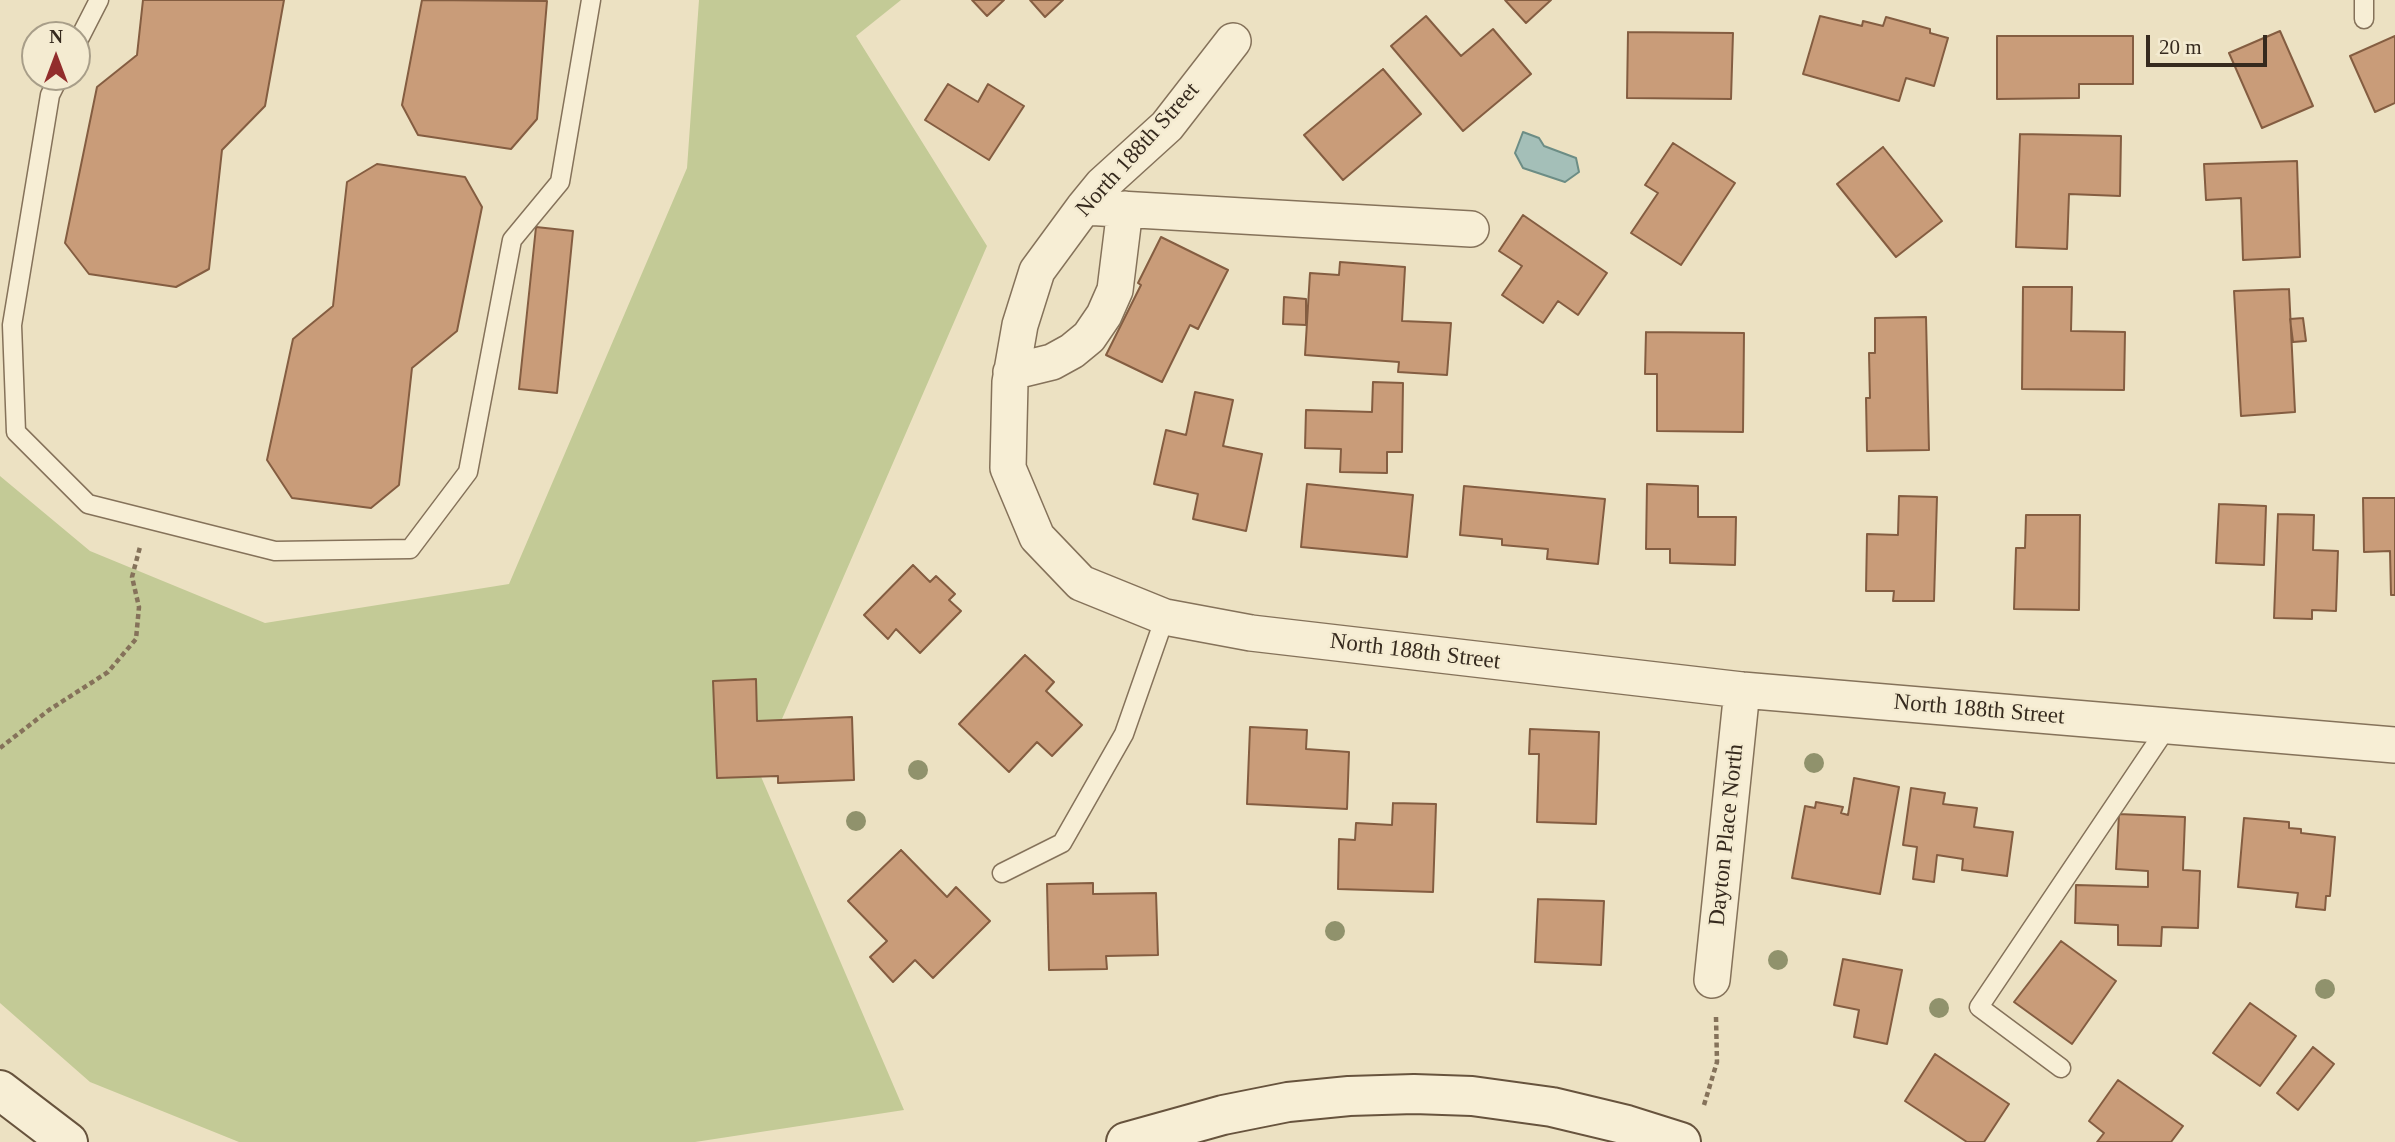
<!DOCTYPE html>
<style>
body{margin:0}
#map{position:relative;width:2395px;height:1142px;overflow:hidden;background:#ece1c2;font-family:Georgia,serif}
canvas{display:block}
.north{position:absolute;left:21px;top:21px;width:70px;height:70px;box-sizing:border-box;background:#f4ebd1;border:2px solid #a89e89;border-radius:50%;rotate:0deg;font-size:19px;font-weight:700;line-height:28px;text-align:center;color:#362a1e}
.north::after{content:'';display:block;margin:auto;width:24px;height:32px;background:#922d2c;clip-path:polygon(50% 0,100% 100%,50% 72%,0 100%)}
.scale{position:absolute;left:2146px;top:35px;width:121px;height:32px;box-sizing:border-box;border:4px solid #362a1e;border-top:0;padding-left:9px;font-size:21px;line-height:24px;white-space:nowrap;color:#362a1e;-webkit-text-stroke:5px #f4ebd1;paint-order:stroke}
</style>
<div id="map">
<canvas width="2395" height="1142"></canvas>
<div class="north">N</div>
<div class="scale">20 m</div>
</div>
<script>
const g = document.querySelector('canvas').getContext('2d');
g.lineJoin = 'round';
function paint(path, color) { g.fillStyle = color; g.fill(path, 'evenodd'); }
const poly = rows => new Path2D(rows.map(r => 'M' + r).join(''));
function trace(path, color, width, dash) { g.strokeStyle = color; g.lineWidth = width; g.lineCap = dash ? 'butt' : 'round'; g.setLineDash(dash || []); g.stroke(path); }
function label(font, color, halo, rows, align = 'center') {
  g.font = font + ' Georgia,serif'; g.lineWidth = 5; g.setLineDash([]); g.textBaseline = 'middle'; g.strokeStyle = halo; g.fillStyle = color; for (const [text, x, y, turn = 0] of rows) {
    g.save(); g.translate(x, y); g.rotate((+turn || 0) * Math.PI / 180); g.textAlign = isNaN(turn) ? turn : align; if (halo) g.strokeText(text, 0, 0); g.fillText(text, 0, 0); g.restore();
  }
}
paint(poly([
 [699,0,901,0,856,36,987,246,759,772,904,1110,695,1142,239,1142,90,1082,0,1003,0,476,90,551,265,623,509,584,687,168]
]), '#c3ca96');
const water = poly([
 [1523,132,1539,138,1544,146,1576,158,1579,172,1565,182,1523,168,1515,153,1523,132]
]);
paint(water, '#a4bfb8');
trace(water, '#6c8d85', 2);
const building = poly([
 [143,0,284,0,265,106,222,150,209,269,176,287,89,274,65,243,97,87,137,55,143,0],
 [422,0,547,1,537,119,511,149,418,135,402,105,422,0],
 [972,0,1004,0,987,16,972,0],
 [1030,0,1063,0,1045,17,1030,0],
 [1505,0,1551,0,1526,23,1505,0],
 [1426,16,1461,56,1493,29,1531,74,1463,131,1391,46,1426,16],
 [1820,16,1862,26,1863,21,1883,26,1886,17,1930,29,1930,33,1948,38,1934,86,1906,78,1899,101,1803,74,1820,16],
 [2280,31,2313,106,2262,128,2229,53,2280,31],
 [1628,32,1733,33,1731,99,1627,98,1628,32],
 [1997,36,2133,36,2133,84,2079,84,2079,98,1997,99,1997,36],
 [2395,36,2395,103,2375,112,2350,56,2395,36],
 [1383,69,1421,114,1343,180,1304,135,1383,69],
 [948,84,978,102,988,84,1024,106,989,160,925,120,948,84],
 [2020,134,2121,136,2120,196,2069,194,2067,249,2016,247,2020,134],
 [1673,143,1735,183,1681,265,1631,233,1658,193,1645,185,1673,143],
 [1883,147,1942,221,1896,257,1837,184,1883,147],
 [2297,161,2300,257,2243,260,2241,198,2206,200,2204,164,2297,161],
 [377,164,465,177,482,207,457,331,412,368,399,485,371,508,292,498,267,460,293,339,333,306,347,182,377,164],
 [1523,215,1607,273,1578,315,1558,301,1543,323,1502,295,1522,266,1499,251,1523,215],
 [536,227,573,231,557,393,519,389,536,227],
 [1161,237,1228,270,1198,329,1190,325,1162,382,1106,355,1141,285,1138,283,1161,237],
 [1340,262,1405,267,1402,321,1451,323,1447,375,1398,372,1399,362,1305,355,1310,273,1339,275,1340,262],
 [2023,287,2072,287,2071,331,2125,332,2124,390,2022,389,2023,287],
 [2289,289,2295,412,2241,416,2234,291,2289,289],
 [1284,297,1306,299,1306,325,1283,324,1284,297],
 [1926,317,1929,450,1867,451,1866,398,1870,398,1869,353,1875,353,1875,318,1926,317],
 [2303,318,2306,341,2293,342,2290,319,2303,318],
 [1646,332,1744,333,1743,432,1657,431,1657,374,1645,374,1646,332],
 [1373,382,1403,383,1402,452,1387,452,1387,473,1340,472,1341,449,1305,448,1306,410,1372,412,1373,382],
 [1195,392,1233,400,1223,446,1262,454,1246,531,1193,519,1198,494,1154,484,1166,430,1186,435,1195,392],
 [1307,484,1413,495,1407,557,1301,547,1307,484],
 [1647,484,1698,486,1698,517,1736,517,1735,565,1670,563,1670,549,1646,549,1647,484],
 [1464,486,1605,499,1598,564,1547,559,1548,549,1502,545,1502,539,1460,535,1464,486],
 [1899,496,1937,497,1934,601,1893,601,1894,591,1866,591,1867,534,1898,535,1899,496],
 [2363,498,2395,498,2395,595,2391,595,2390,551,2364,552,2363,498],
 [2219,504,2266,506,2264,565,2216,563,2219,504],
 [2278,514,2314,515,2313,550,2338,551,2336,611,2312,610,2312,619,2274,618,2278,514],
 [2026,515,2080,515,2079,610,2014,609,2016,548,2025,548,2026,515],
 [913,565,930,582,936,576,955,594,949,600,961,611,920,653,896,629,888,639,864,615,913,565],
 [1025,655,1054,682,1046,691,1082,725,1052,756,1037,742,1009,772,959,724,1025,655],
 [756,679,757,721,852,717,854,780,778,783,778,776,717,778,713,681,756,679],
 [1250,727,1307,730,1306,749,1349,752,1347,809,1247,804,1250,727],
 [1530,729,1599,732,1596,824,1537,822,1539,754,1529,754,1530,729],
 [1854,778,1899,787,1880,894,1792,878,1805,806,1815,808,1816,802,1843,807,1841,813,1848,815,1854,778],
 [1911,788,1945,793,1943,804,1977,808,1974,827,2013,832,2007,876,1962,870,1963,859,1937,855,1934,882,1913,879,1917,847,1903,845,1911,788],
 [1393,803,1436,804,1433,892,1338,889,1339,839,1355,840,1356,823,1392,825,1393,803],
 [2119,814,2185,817,2183,870,2200,871,2198,928,2162,927,2161,946,2118,945,2118,925,2075,923,2076,885,2148,887,2148,871,2116,869,2119,814],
 [2244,818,2289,822,2289,828,2301,829,2301,833,2335,837,2330,896,2326,896,2325,910,2296,907,2298,893,2238,887,2244,818],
 [901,850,947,897,956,887,990,921,933,978,915,960,893,982,870,957,887,941,848,901,901,850],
 [1093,883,1093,894,1156,893,1158,955,1106,956,1107,969,1049,970,1047,884,1093,883],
 [1538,899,1604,901,1601,965,1535,962,1538,899],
 [2061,941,2116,981,2072,1044,2014,1002,2061,941],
 [1843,959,1902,970,1887,1044,1854,1037,1859,1010,1834,1005,1843,959],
 [2250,1003,2296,1036,2260,1086,2213,1053,2250,1003],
 [2313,1047,2334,1064,2298,1110,2277,1093,2313,1047],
 [1935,1054,2009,1104,1984,1142,1967,1142,1905,1101,1935,1054],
 [2118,1080,2183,1126,2171,1142,2097,1142,2104,1133,2089,1121,2118,1080]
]);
paint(building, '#c99c79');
trace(building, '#845d41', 2);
const service = poly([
 [2364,0,2364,19],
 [77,43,99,0],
 [59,77,50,95,12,325,16,432,88,504,275,551,410,549,468,472,512,240,560,182,591,0],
 [1002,873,1062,843,1124,734,1165,617],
 [2061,1068,1979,1007,2168,726]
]);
const minor = poly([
 [1233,41,1167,126,1102,185,1084,207,1037,271,1020,325,1010,382,1008,468,1037,537,1081,583,1165,617,1251,633,1742,690,2395,745],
 [1084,207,1471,229],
 [1011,372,1052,362,1072,351,1089,337,1104,315,1115,290,1125,209],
 [1712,980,1742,690]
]);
const secondary = poly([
 [0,1090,68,1142],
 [1126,1142,1223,1115,1288,1102,1349,1096,1414,1094,1472,1096,1552,1107,1627,1125,1681,1142]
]);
trace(service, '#85725a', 21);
trace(minor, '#85725a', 38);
trace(secondary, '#67533d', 42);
trace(poly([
 [0,748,49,710,108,672,136,639,139,607,132,577,140,547],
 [1704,1105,1717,1062,1716,1017]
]), '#85725a', 4.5, [5, 3.5]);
trace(service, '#f7eed5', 18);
trace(minor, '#f7eed5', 35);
trace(secondary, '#f7eed5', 38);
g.fillStyle = '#90926c';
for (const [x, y] of [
 [1814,763],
 [918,770],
 [856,821],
 [1335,931],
 [1778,960],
 [2325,989],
 [1939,1008]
]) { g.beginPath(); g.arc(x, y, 10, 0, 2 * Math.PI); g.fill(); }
label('23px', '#362a1e', '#f4ebd1', [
 ["North 188th Street",1138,150,-48],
 ["North 188th Street",1415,652,7],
 ["North 188th Street",1979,710,5],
 ["Dayton Place North",1727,835,-84]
]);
</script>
